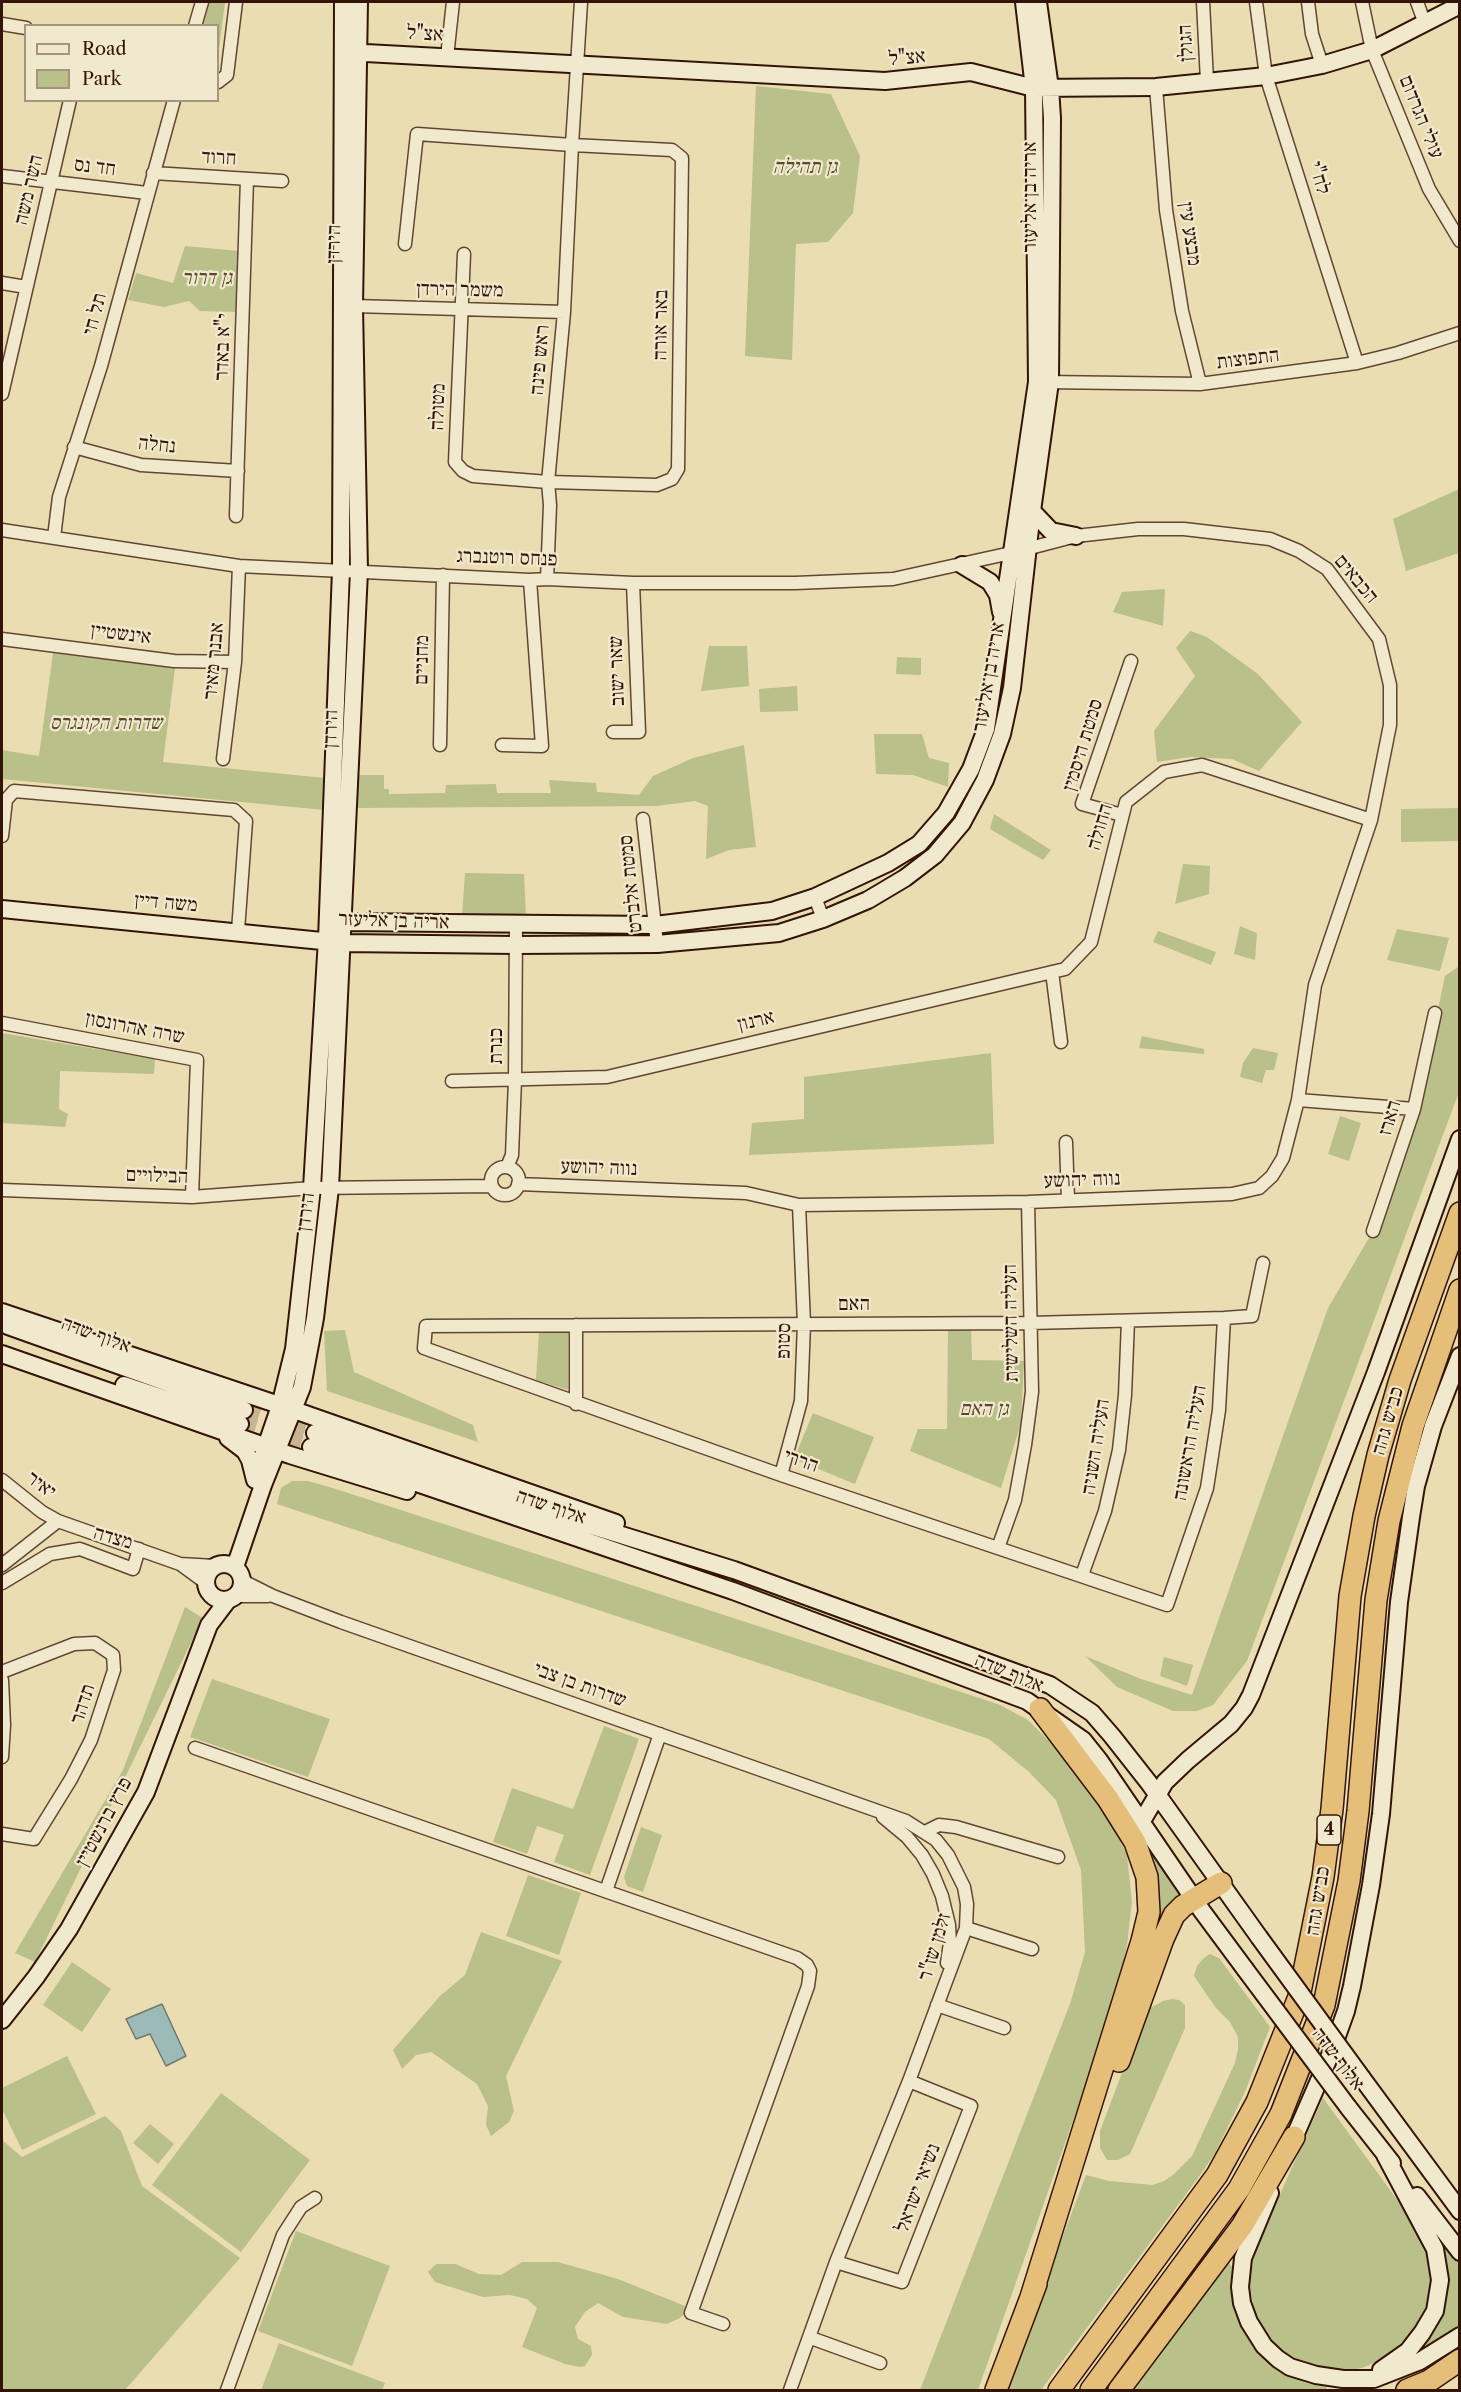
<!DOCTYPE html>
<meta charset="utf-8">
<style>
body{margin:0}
#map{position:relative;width:1461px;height:2392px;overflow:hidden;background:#eaddb2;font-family:"Libre Caslon Text",serif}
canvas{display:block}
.frame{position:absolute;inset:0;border:3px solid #331408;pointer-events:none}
.legend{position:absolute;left:24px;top:24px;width:195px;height:78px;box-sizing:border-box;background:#f1e9cd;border:2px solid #a5947e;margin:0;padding:8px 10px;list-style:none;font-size:18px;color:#331408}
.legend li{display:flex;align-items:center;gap:12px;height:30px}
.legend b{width:30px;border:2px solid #a5947e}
</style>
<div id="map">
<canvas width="1461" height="2392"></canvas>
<div class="frame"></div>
<ul class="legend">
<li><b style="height:8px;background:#f1e9cd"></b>Road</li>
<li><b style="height:16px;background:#b9c08a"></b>Park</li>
</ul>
</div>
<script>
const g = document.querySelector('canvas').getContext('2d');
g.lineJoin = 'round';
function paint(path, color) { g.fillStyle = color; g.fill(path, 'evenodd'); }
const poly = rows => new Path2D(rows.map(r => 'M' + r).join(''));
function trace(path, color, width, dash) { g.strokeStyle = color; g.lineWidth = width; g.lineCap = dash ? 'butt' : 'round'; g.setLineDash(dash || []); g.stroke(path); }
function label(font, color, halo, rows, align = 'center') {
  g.font = font + ' "Libre Caslon Text","Frank Ruhl Libre",serif'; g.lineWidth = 4.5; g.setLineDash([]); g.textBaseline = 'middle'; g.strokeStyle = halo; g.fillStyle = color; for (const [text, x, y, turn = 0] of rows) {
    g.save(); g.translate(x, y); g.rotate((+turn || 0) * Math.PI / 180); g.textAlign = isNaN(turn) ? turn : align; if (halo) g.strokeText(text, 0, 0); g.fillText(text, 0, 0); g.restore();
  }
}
paint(poly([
 [202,2,225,2,218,57,218,26,195,26],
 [756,86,831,94,860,156,853,213,828,242,796,244,792,360,745,356],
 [185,246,239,251,237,312,200,311,189,301,164,307,128,300,136,273,173,283],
 [1459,489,1459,553,1406,571,1393,519],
 [1165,589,1163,626,1113,612,1122,592],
 [1190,631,1207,637,1258,674,1302,722,1259,771,1232,759,1190,757,1157,762,1154,731,1195,676,1176,648],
 [709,646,747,646,749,686,701,691],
 [53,653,175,668,163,762,325,778,324,810,2,779,2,750,39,756],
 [897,657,921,658,921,675,896,674],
 [797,686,798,711,760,712,759,689],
 [874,734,922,734,929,758,949,763,948,787,913,775,876,774],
 [744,745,756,847,729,850,706,859,708,806,695,801,657,806,356,808,358,775,384,775,384,789,389,789,389,794,445,793,446,785,496,784,497,793,551,793,549,780,596,783,597,792,639,795,653,776,693,758],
 [1459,808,1459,841,1401,842,1401,809],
 [994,814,1051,850,1043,860,990,829],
 [1183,864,1210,866,1209,894,1175,904],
 [465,873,524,874,526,917,462,916],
 [1240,926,1257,933,1255,960,1234,954],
 [1397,929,1449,938,1440,971,1387,960],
 [1158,931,1216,952,1211,965,1153,942],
 [1459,966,1459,1092,1247,1661,1213,1705,1197,1711,1173,1711,1117,1687,1085,1656,1141,1679,1192,1695,1328,1308,1373,1231,1434,1028,1445,976],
 [2,1033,155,1059,154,1074,60,1071,59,1109,68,1114,65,1127,2,1123],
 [1142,1036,1204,1049,1204,1054,1139,1048],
 [1253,1048,1278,1053,1274,1070,1266,1070,1262,1083,1240,1077,1243,1063],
 [991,1053,994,1144,749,1155,752,1123,804,1119,804,1077],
 [1340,1116,1361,1123,1349,1161,1328,1154],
 [948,1326,971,1327,972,1360,1024,1361,1021,1423,1001,1488,910,1451,918,1429,947,1429],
 [345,1330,354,1372,473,1425,478,1442,327,1391,324,1331],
 [539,1331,568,1332,568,1390,536,1380],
 [813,1413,874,1437,855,1484,794,1459],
 [292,1481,308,1481,333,1488,998,1704,1028,1720,1062,1754,1099,1798,1127,1855,1132,1902,1127,1945,1116,1999,978,2390,920,2390,1071,2001,1085,1952,1081,1870,1056,1800,1029,1772,989,1739,277,1504,281,1488],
 [185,1607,203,1618,35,1962,15,1953,123,1770],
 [1164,1657,1193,1665,1187,1686,1160,1676],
 [212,1679,330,1719,308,1777,190,1737],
 [604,1726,639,1739,590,1875,554,1862,564,1835,537,1826,527,1854,493,1842,512,1788,573,1809],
 [641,1827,662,1835,643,1892,627,1886,624,1877],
 [1151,1846,1185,1895,1154,1949,1142,1848],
 [528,1875,581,1893,559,1955,506,1936],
 [481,1932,562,1961,506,2076,514,2111,509,2122,491,2136,486,2125,488,2106,477,2084,431,2052,416,2055,402,2069,393,2050,440,1996,465,1975],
 [1210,1954,1219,1958,1270,2027,1245,2092,1215,2153,1201,2174,1041,2390,1005,2390,1086,2175,1109,2181,1152,2185,1164,2181,1173,2175,1192,2156,1235,2063,1238,2049,1238,2037,1230,2022,1216,2008,1194,1976,1197,1966,1204,1958],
 [72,1962,111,1989,82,2032,43,2005],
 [1172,1999,1179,2000,1185,2005,1185,2028,1130,2154,1118,2160,1107,2160,1100,2148,1100,2131,1142,2020,1148,2009,1163,2001],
 [67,2056,96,2114,22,2150,2,2109,2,2088],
 [221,2093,310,2160,241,2252,152,2185],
 [1323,2098,1417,2227,1428,2253,1431,2267,1431,2292,1427,2305,1408,2337,1383,2359,1362,2368,1343,2371,1312,2367,1284,2352,1270,2340,1257,2319,1249,2287,1250,2270,1255,2250],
 [105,2116,121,2131,142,2186,240,2258,125,2390,2,2390,2,2140,22,2157],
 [150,2124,174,2144,158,2164,133,2143],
 [296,2231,390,2266,352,2366,258,2331],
 [1445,2243,1459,2262,1459,2332,1404,2365,1437,2325,1443,2311,1448,2278,1446,2262,1440,2246],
 [1225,2260,1233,2267,1235,2305,1242,2325,1258,2351,1286,2374,1306,2383,1327,2387,1326,2390,1127,2390],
 [522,2262,558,2262,618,2279,690,2308,680,2318,667,2324,623,2317,598,2303,585,2312,575,2327,578,2339,591,2346,592,2355,585,2366,580,2367,565,2364,522,2347,537,2308,527,2299,510,2295,483,2297,435,2282,428,2272,436,2264,455,2264,479,2274,501,2275],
 [279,2343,385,2383,382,2390,261,2390]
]), '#b9c08a');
const water = poly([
 [162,2004,186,2056,166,2066,150,2034,136,2039,126,2019,162,2004]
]);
paint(water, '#9cbab7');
trace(water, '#727871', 1.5);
trace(poly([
 [244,1410,315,1433],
 [240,1424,311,1447]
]), '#c5b590', 16, [16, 8]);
const street = poly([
 [1203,2,1207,81],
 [1256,2,1266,76,1357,363],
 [1308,2,1312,34,1322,65],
 [1362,2,1372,50,1429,189,1460,241],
 [1417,2,1425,24],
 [2,24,26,28],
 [195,26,202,2],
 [447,57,453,2],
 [218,82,227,75,236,2],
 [1156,87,1166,210,1182,311,1200,384],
 [153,173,282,181],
 [2,176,147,193],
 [405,244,417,134,572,145,672,150,682,158,678,469,672,479,657,485,548,482,473,476,463,471,455,462,464,254],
 [2,283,26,287],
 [354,306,564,312],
 [1044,382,1200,384,1357,363,1398,353,1460,333],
 [2,394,70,100],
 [74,447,141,465,238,471],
 [236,516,247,179],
 [2,530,239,566,530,580,547,579,633,583,795,583,893,579,1011,553,1076,536,1138,529,1184,529,1270,539,1299,551,1327,569,1379,639,1390,685,1390,725,1371,820,1315,985,1298,1100,1283,1158,1272,1176,1259,1188,1232,1194,1028,1202,799,1205,746,1193,518,1184],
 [54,537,59,497,101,366,174,100],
 [547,579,550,505,548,482,564,312,572,145,581,2],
 [2,639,174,661,235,662],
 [613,732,639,732,633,583],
 [440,745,443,575],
 [502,745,542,746,530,580],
 [223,759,235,662,239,566],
 [1122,815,1082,804,1131,661],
 [643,819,657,944],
 [2,836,6,800,14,791,234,810,246,821,238,931],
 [815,897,823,919],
 [1052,972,1061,1042],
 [2,1023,197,1060,192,1197],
 [452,1081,607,1077,1065,969,1091,942,1126,802,1164,772,1202,765,1371,820],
 [1298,1100,1414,1109],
 [1066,1142,1068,1200],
 [507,1167,512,1155,515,1080,516,925],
 '491 1181a14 14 0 1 1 28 0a14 14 0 1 1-28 0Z',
 [2,1190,192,1197,312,1188,492,1186],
 [1373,1231,1414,1109,1435,1013],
 [1224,1318,1219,1410,1207,1488,1167,1605,781,1475,424,1348,426,1326,1030,1323,1224,1318,1252,1316,1263,1263],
 [576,1325,576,1404],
 [781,1475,801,1401,804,1324,799,1205],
 [2,1480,42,1512,58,1521,180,1564,215,1566],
 [998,1548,1015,1500,1025,1445,1032,1392,1028,1202],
 [180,1564,206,1583],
 [2,1565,58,1521],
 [1082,1575,1105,1511,1119,1450,1125,1395,1128,1321],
 [243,1581,273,1596,341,1622,906,1821,936,1840,948,1855,964,1887,967,1904,966,1928,909,2081,836,2262,790,2390],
 [2,1583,50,1554,80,1549,133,1569,139,1549],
 [236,1596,268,1596],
 [2,1672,74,1644,95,1643,113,1655,114,1670,91,1740,71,1779,34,1839,2,1834],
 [2,1680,4,1725,2,1757],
 [195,1748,797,1958,807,1965,810,1971,808,1986,691,2313,723,2324],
 [883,1817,907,1837,922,1855,933,1874,942,1896,949,1925,950,1943,947,1963],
 [925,1832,939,1825,956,1827,1058,1857],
 [606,1891,660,1734],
 [966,1928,1032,1949],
 [937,2005,1004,2028],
 [836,2262,902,2282,971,2106,909,2081],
 [811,2338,880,2363],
 [227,2390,283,2235,301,2207,315,2198]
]);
const secondary = poly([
 [347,52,885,81,971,72,1034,88,1156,87,1266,76,1322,65,1372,50,1460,5],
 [1032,511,1051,531,1076,536],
 [962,565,990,582,998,595,1001,612],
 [2,909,342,943,516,945,657,944,779,933,823,919,868,900,905,878,935,855,962,823,985,780,1002,734,1012,688,1032,511,1050,382,1052,118,1050,88,1038,2],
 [336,930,344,922,655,925,772,911,815,897,888,863,919,844,946,813,971,769,986,729,1037,382,1034,88,1024,2],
 [2,1312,294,1410,616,1523],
 [8,1326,244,1410],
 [2,1354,290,1455,407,1491],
 [124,1385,240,1424],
 [315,1433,499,1497,734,1570,1050,1685,1092,1713,1112,1736,1149,1783,1259,1937],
 [228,1438,245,1451,250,1460,255,1480],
 [311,1447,733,1591,1027,1701,1083,1740,1099,1760,1202,1911,1245,1969],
 [261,1461,280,1406,294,1349,312,1188,327,939,341,570,343,2],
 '206 1582a18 18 0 1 1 36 0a18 18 0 1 1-36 0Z',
 [235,1567,263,1485,302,1387,315,1318,330,1188,359,571,354,306,359,2],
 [1142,1821,1165,1782,1188,1760,1231,1724,1244,1708,1251,1695,1376,1372,1460,1139],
 [2,2020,36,1977,69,1929,146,1792,209,1625,228,1600],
 [1362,2078,1460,2211],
 [1348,2107,1392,2163],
 [1290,2147,1331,2053,1346,2011,1352,1986,1371,1885,1381,1814,1399,1602,1411,1517,1416,1486,1433,1426,1460,1356],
 [1270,2193,1243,2258,1240,2287,1242,2303,1249,2322,1264,2346,1278,2359,1290,2367,1316,2375,1343,2379,1374,2379,1420,2361,1460,2336],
 [1417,2196,1460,2252],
 [1381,2370,1408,2351,1422,2333,1435,2311,1440,2280,1435,2249,1385,2155]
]);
const highway = poly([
 [1119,2061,1163,1939,1174,1915,1183,1906,1221,1883],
 [1031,2297,1142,1941,1149,1912,1147,1877,1135,1842,1108,1799,1040,1709],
 [996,2390,1036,2284],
 [1059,2390,1217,2175,1257,2102,1299,1997,1323,1877,1332,1809,1350,1596,1364,1516,1378,1455,1400,1380,1460,1213],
 [1091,2390,1239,2189,1281,2114,1324,2005,1349,1881,1358,1811,1376,1600,1389,1521,1413,1426,1460,1290],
 [1119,2390,1242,2226,1294,2137],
 [1407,2390,1429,2381,1460,2360]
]);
trace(street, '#614632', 15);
trace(secondary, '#331408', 20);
trace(highway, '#331408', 24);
trace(street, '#f1e9cd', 12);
trace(secondary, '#f1e9cd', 16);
trace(highway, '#e5be79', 21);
const secondaryBridge = poly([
 [1259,1937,1362,2078],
 [1245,1969,1348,2107]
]);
trace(secondaryBridge, '#331408', 20, []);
trace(secondaryBridge, '#f1e9cd', 16);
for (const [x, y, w] of [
 [1329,1830,24]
]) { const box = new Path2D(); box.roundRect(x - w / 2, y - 15, w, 30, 4.5); g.fillStyle = '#f1e9cd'; g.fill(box); trace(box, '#331408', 1.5); }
label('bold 18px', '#331408', null, [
 ["4",1329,1830]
]);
label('20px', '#331408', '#f1e9cd', [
 ["אצ\"ל",425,34,4],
 ["הגולן",1186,43,-93],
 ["אצ\"ל",907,58,-5],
 ["עולי הגרדום",1421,117,68],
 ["חרוד",219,158,3],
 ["חד נס",95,167,7],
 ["לח\"י",1319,178,73],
 ["השר משה",29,190,-77],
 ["אריה בן אליעזר",1030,197,-90],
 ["מבצע עין",1190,234,82],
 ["הירדן",334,244,-89],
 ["משמר הירדן",460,290,1],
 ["תל חי",95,314,-75],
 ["באר אורה",661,325,-89],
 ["י\"א באדר",223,347,-88],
 ["התפוצות",1248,359,-7],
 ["ראש פינה",540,360,-85],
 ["מטולה",438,407,-88],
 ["נחלה",157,445,6],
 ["פנחס רוטנברג",507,558,2],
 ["הכבאים",1356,579,50],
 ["אינשטיין",121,634,7],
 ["מחניים",422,660,-89],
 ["אבנר מאיר",214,661,-85],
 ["שאר ישוב",617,671,-92],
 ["אריה בן אליעזר",989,677,-80],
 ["הירדן",331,729,-88],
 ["סמטת היסמין",1083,745,-73],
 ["החולה",1100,827,-74],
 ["סמטת אלברט",631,884,-96],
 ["משה דיין",166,903,5],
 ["אריה בן אליעזר",394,921,2],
 ["ארנון",756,1021,-13],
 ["שרה אהרונסון",135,1028,11],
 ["כנרת",496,1046,-90],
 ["הארז",1390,1118,-73],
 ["נווה יהושע",599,1168,2],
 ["הבילויים",157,1176,2],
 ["נווה יהושע",1082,1180,-2],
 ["הירדן",306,1212,-83],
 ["האם",854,1304],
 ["העליה השלישית",1011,1323,-91],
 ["אלוף שדה",96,1335,20],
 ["סטופ",784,1341,-89],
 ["כביש גהה",1388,1421,-74],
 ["העליה הראשונה",1190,1443,-80],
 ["העליה השניה",1096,1447,-81],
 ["הררי",801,1461,19],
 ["יאיר",41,1485,37],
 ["אלוף שדה",551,1507,19],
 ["מצדה",113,1538,16],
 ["אלוף שדה",1009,1673,23],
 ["שדרות בן צבי",580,1685,20],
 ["תדהר",83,1704,-72],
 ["פרץ ברנשטיין",104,1822,-62],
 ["כביש גהה",1318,1901,-81],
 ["זלמן שז\"ר",935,1947,-73],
 ["אלוף שדה",1338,2059,53],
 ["נשיאי ישראל",918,2188,-69]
]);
label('italic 20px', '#5b482f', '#f1e9cd', [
 ["גן תהילה",805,167],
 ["גן דרור",207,278],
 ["שדרות הקונגרס",106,723],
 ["גן האם",984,1409]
]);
</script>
